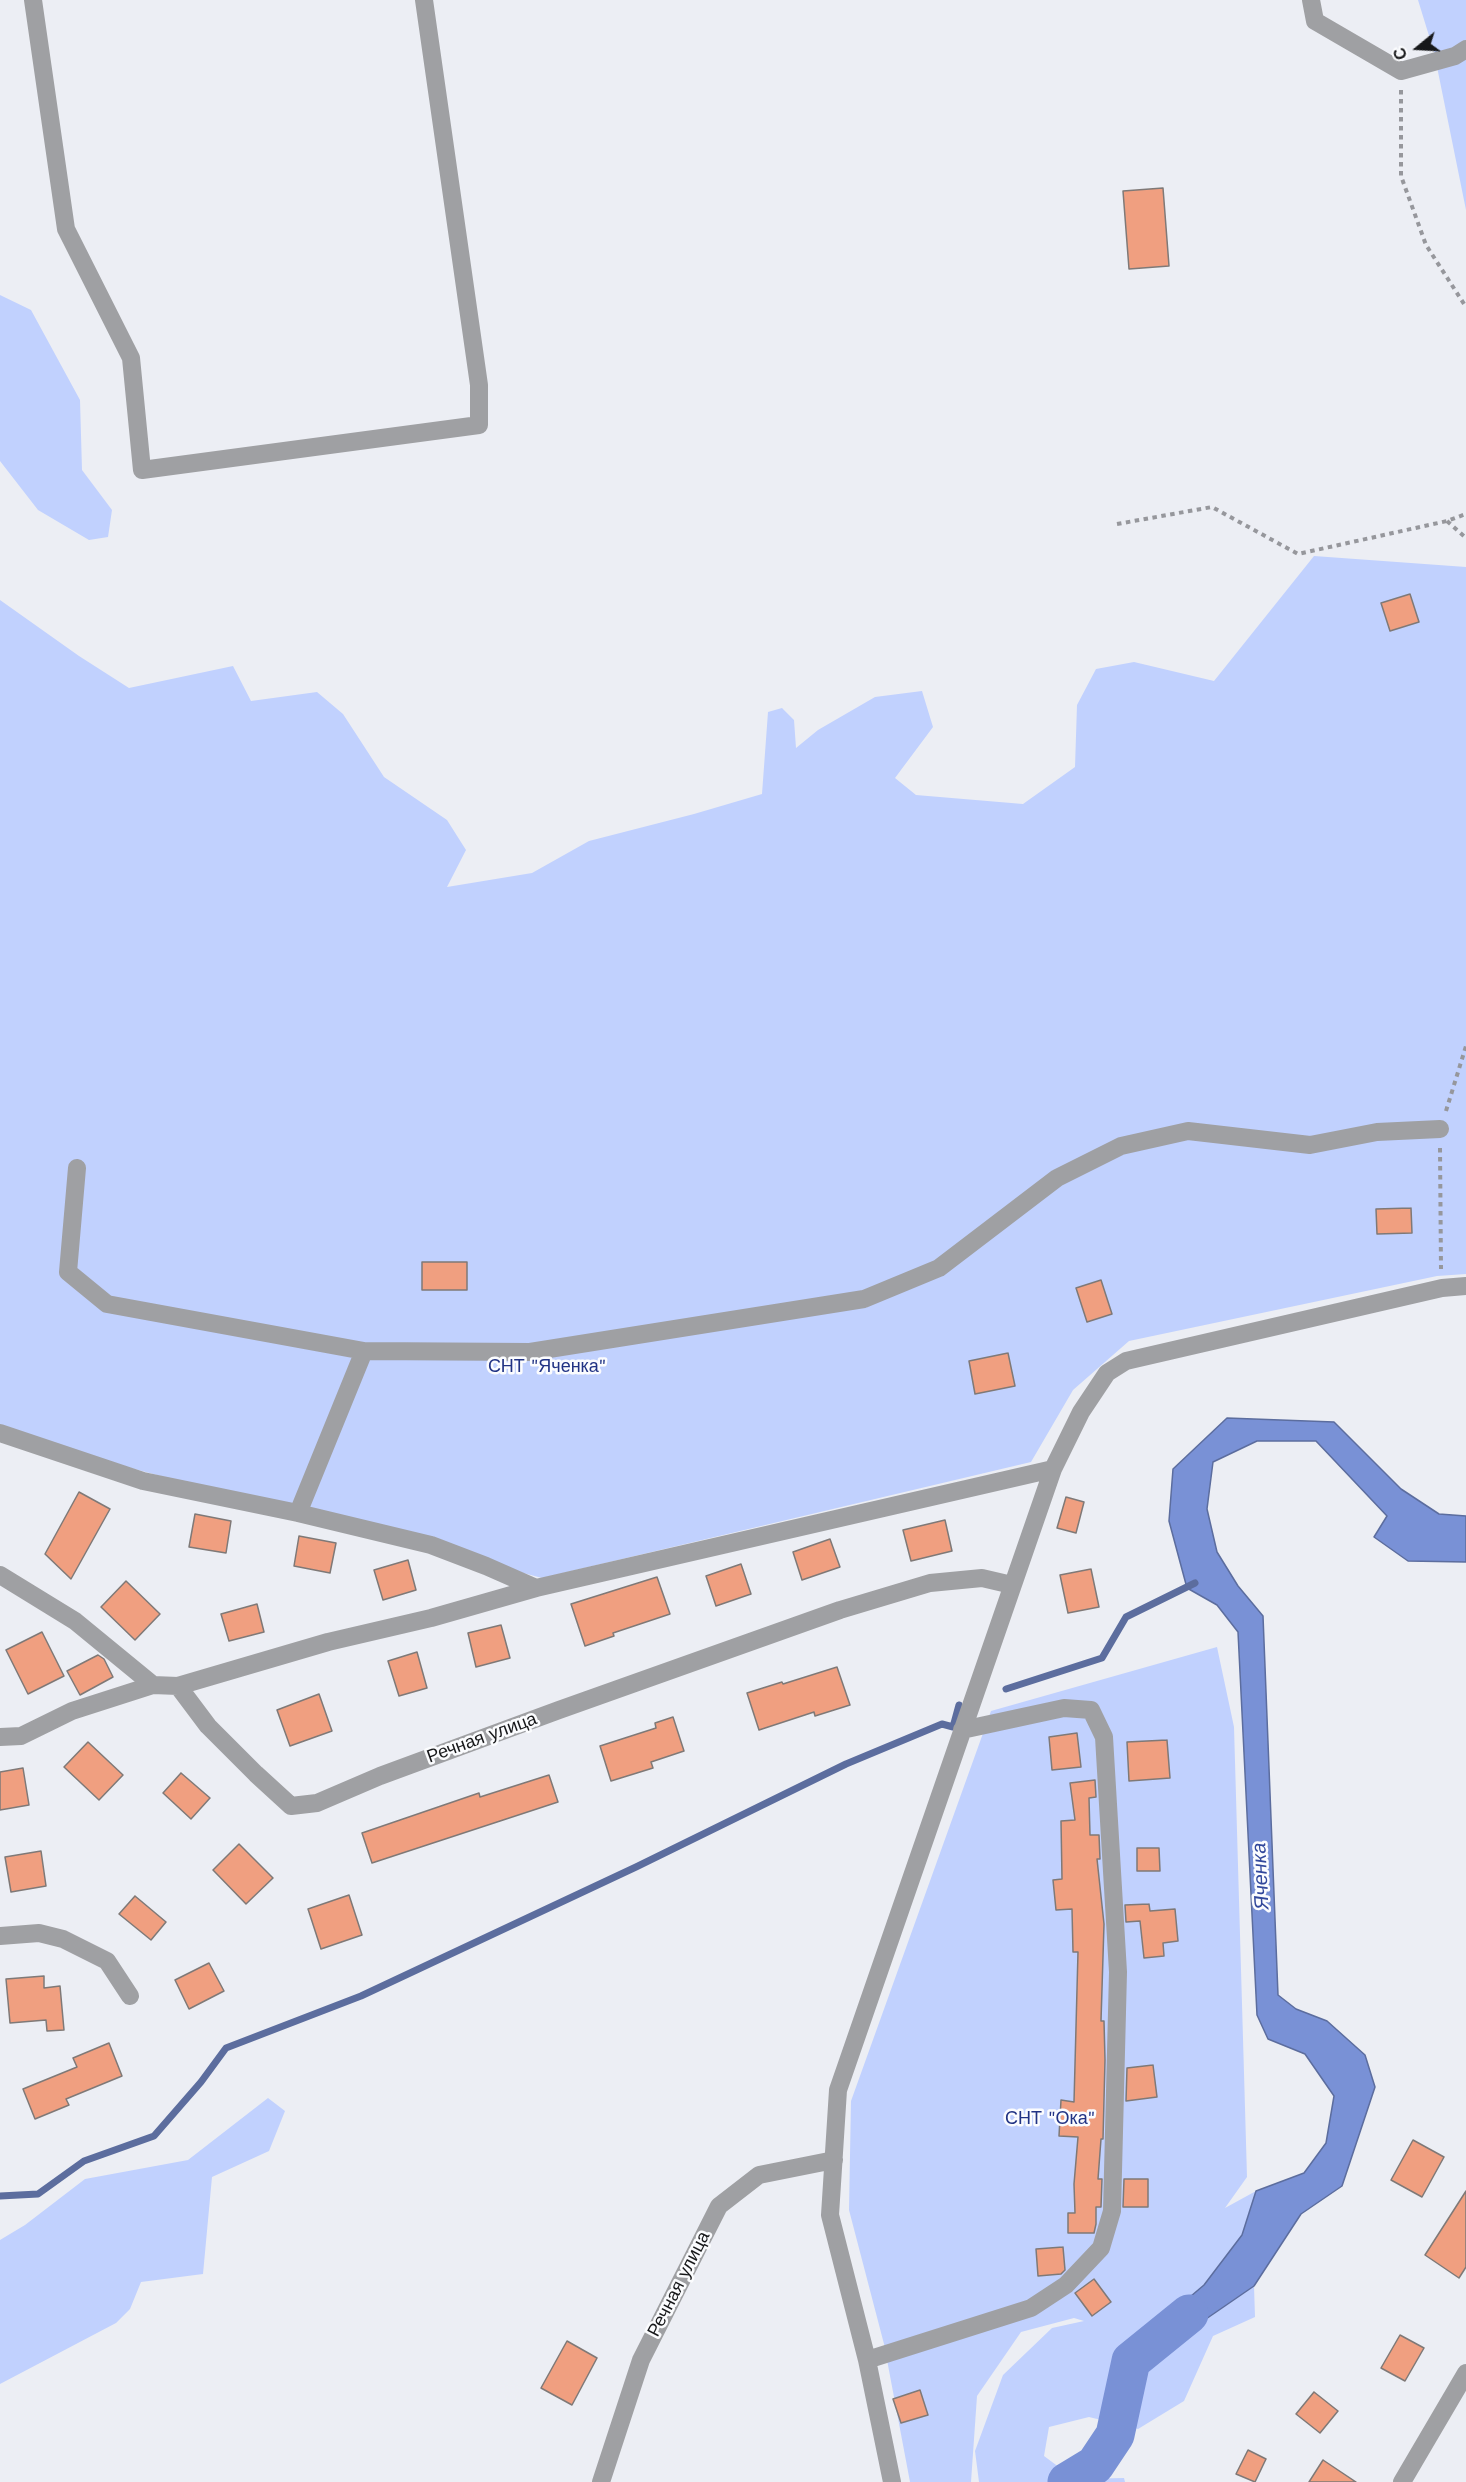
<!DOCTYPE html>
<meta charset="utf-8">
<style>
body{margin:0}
#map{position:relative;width:1466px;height:2482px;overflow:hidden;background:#eceef4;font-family:"Work Sans",sans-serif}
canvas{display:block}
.north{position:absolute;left:1388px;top:18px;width:60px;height:60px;-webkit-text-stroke:4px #fbfcfe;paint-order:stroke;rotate:252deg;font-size:16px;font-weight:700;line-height:24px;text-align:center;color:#17181a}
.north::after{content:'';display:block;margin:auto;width:21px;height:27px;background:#17181a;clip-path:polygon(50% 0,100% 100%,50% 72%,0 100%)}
</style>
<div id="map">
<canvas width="1466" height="2482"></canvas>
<div class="north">С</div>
</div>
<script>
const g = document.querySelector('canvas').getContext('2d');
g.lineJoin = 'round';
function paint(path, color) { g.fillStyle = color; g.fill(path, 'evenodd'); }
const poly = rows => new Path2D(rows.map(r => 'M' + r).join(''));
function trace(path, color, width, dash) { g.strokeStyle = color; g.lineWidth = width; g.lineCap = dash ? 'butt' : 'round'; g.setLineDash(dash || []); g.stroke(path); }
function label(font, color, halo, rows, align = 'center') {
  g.font = font + ' "Work Sans",sans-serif'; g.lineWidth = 5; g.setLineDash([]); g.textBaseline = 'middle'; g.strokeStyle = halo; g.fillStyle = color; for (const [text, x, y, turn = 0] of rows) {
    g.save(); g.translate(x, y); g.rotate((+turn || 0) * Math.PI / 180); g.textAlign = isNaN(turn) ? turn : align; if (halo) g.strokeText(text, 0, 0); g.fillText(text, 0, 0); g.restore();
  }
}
paint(poly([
 [1418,0,1466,0,1466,210,1434,52],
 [0,295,31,310,80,400,82,470,112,510,108,537,89,540,38,510,0,461],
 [1314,556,1466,567,1466,1274,1437,1276,1129,1341,1073,1390,1031,1462,542,1578,0,1433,0,600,79,656,129,688,233,666,251,701,317,692,343,714,384,777,447,820,466,850,447,887,532,873,589,841,694,814,762,794,768,712,782,708,794,720,796,748,818,730,875,697,922,691,933,727,895,778,916,795,1023,804,1075,767,1077,705,1096,669,1134,662,1214,681],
 [1217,1647,1234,1727,1247,2177,1225,2208,1256,2191,1242,2235,1204,2285,1151,2330,1143,2363,1254,2286,1255,2317,1213,2336,1184,2401,1138,2429,1089,2417,1049,2427,1044,2456,1075,2479,1124,2478,1125,2482,979,2482,975,2451,1003,2375,1052,2328,1084,2321,1074,2318,1021,2332,977,2396,971,2482,910,2482,884,2344,849,2210,851,2101,991,1711],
 [268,2098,285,2111,269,2151,212,2177,203,2274,141,2282,130,2309,116,2323,0,2384,0,2240,25,2225,85,2179,188,2160]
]), '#c1d1fe');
const water = poly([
 [1227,1418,1334,1422,1401,1489,1439,1514,1466,1516,1466,1562,1408,1561,1374,1537,1387,1516,1316,1441,1257,1441,1213,1462,1207,1509,1217,1552,1238,1586,1263,1616,1278,1995,1296,2009,1327,2021,1365,2055,1375,2087,1342,2186,1301,2214,1254,2286,1142,2363,1151,2330,1204,2285,1242,2235,1256,2191,1304,2173,1326,2143,1334,2096,1305,2054,1268,2039,1257,2015,1238,1632,1217,1605,1187,1588,1169,1521,1173,1469,1227,1418]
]);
paint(water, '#7991d6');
trace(water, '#5c6d9e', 1.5);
trace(poly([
 [1006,1689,1102,1658,1126,1617,1195,1583],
 [0,2196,38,2194,84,2161,154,2136,201,2082,226,2048,361,1996,636,1867,846,1764,942,1724,953,1727,959,1705]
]), '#5c6d9e', 7);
trace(poly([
 [1067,2482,1095,2465,1115,2435,1131,2361,1189,2314]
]), '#7991d6', 39);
const building = poly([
 [1163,188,1169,266,1129,269,1123,191,1163,188],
 [1410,594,1419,622,1390,631,1381,603,1410,594],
 [1411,1208,1412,1233,1377,1234,1376,1209,1411,1208],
 [422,1262,467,1262,467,1290,422,1290,422,1262],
 [1101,1280,1112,1314,1087,1322,1076,1288,1101,1280],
 [1008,1353,1015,1386,975,1394,969,1361,1008,1353],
 [79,1492,110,1509,71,1579,45,1554,79,1492],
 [1066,1497,1084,1502,1076,1533,1057,1528,1066,1497],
 [195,1514,231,1521,226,1553,189,1547,195,1514],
 [945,1520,952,1551,911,1561,903,1530,945,1520],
 [299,1536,336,1543,330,1573,294,1566,299,1536],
 [830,1539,840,1567,802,1580,793,1552,830,1539],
 [408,1560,416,1590,383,1600,374,1570,408,1560],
 [741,1564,751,1594,716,1606,706,1576,741,1564],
 [1091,1569,1099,1607,1068,1613,1060,1575,1091,1569],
 [657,1577,670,1614,613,1633,614,1636,585,1646,571,1604,657,1577],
 [126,1581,160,1614,135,1640,101,1607,126,1581],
 [257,1604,264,1632,229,1641,221,1614,257,1604],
 [501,1625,510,1658,476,1667,468,1633,501,1625],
 [42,1632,64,1676,28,1694,6,1650,42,1632],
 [417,1652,427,1688,399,1696,388,1661,417,1652],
 [98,1655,104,1659,113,1677,80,1695,67,1671,98,1655],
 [837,1667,850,1705,815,1716,814,1712,759,1730,747,1693,782,1682,783,1684,837,1667],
 [319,1694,332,1731,290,1746,277,1710,319,1694],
 [673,1717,684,1751,651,1762,653,1768,611,1781,600,1746,656,1728,655,1723,673,1717],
 [1077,1733,1081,1767,1052,1770,1049,1737,1077,1733],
 [1167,1740,1170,1778,1129,1781,1127,1742,1167,1740],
 [88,1742,123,1775,99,1800,64,1767,88,1742],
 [23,1768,29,1805,0,1810,0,1772,23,1768],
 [181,1773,210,1798,191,1819,163,1793,181,1773],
 [549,1775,558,1802,372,1863,362,1833,479,1793,480,1797,549,1775],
 [1095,1780,1096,1797,1089,1798,1090,1835,1099,1835,1100,1859,1097,1859,1104,1924,1101,2021,1104,2021,1105,2060,1103,2139,1101,2139,1098,2179,1102,2179,1101,2207,1096,2207,1096,2224,1094,2233,1068,2233,1068,2213,1075,2213,1074,2184,1078,2137,1059,2136,1061,2100,1074,2102,1078,1952,1073,1952,1072,1909,1056,1910,1053,1880,1062,1879,1061,1821,1075,1820,1070,1783,1095,1780],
 [239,1844,273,1878,246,1904,213,1870,239,1844],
 [1137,1848,1159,1848,1160,1871,1137,1871,1137,1848],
 [41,1851,46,1886,11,1892,5,1857,41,1851],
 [349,1895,362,1935,321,1949,308,1909,349,1895],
 [135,1896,166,1922,151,1940,119,1914,135,1896],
 [1149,1904,1150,1911,1175,1909,1178,1941,1163,1943,1164,1956,1144,1958,1140,1921,1126,1922,1125,1905,1149,1904],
 [209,1963,224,1991,189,2009,175,1980,209,1963],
 [44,1976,44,1988,60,1986,64,2030,47,2031,46,2020,10,2023,6,1979,44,1976],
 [109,2043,122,2076,66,2099,69,2105,35,2119,23,2089,77,2067,73,2058,109,2043],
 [1153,2065,1157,2097,1126,2101,1127,2068,1153,2065],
 [1413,2140,1444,2157,1422,2197,1391,2180,1413,2140],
 [1124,2179,1148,2179,1148,2207,1123,2207,1124,2179],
 [1466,2191,1466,2267,1459,2278,1425,2255,1466,2191],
 [1063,2247,1065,2270,1061,2274,1038,2276,1036,2249,1063,2247],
 [1094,2279,1111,2302,1092,2316,1075,2293,1094,2279],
 [1400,2335,1424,2348,1405,2381,1381,2368,1400,2335],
 [567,2341,597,2358,572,2405,541,2388,567,2341],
 [920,2390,928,2415,901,2423,893,2399,920,2390],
 [1314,2392,1338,2411,1320,2433,1296,2414,1314,2392],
 [1248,2450,1266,2459,1255,2482,1236,2474,1248,2450],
 [1323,2460,1356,2482,1309,2482,1323,2460]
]);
paint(building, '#f09f80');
trace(building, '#7f7977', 1.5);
trace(poly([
 [1401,90,1401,176,1426,245,1466,307],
 [1447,521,1466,538],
 [1117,524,1212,507,1298,554,1447,521,1466,514],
 [1446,1111,1466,1046],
 [1440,1148,1441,1269]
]), '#96979c', 4, [4.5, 4.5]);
trace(poly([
 [33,0,66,229,131,358,142,470,479,425,479,385,424,0],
 [1311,0,1315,21,1401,71,1455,56,1466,49],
 [77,1168,68,1272,107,1304,364,1351,530,1352,864,1299,939,1268,1057,1178,1121,1146,1188,1131,1310,1145,1377,1132,1440,1129],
 [0,1433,143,1481,298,1513,431,1545,486,1566,536,1588],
 [298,1513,364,1351],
 [0,1575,75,1621,153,1685],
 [178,1686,208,1726,256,1774,291,1806,317,1803,380,1776,559,1710,840,1610,930,1583,982,1578,1012,1585],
 [0,1737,21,1736,72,1711,153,1685,178,1686,328,1642,431,1618,536,1588,1053,1469],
 [0,1936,39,1933,63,1939,107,1961,130,1996],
 [867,2360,1031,2308,1066,2285,1101,2248,1112,2211,1118,1972,1104,1737,1091,1710,1064,1708,962,1730],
 [601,2482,641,2360,719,2206,759,2175,834,2160],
 [892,2482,867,2360,830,2215,838,2090,1053,1469,1081,1412,1107,1373,1126,1361,1442,1288,1466,1286],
 [1402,2482,1466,2373]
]), '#9fa0a3', 18);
label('18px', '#213384', '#fbfcfe', [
 ["СНТ \"Яченка\"",547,1367],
 ["СНТ \"Ока\"",1050,2119]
]);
label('18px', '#17181a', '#fbfcfe', [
 ["Речная улица",482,1738,-20],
 ["Речная улица",679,2284,-63]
]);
label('italic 20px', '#32489b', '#fbfcfe', [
 ["Яченка",1261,1876,-93]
]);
</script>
